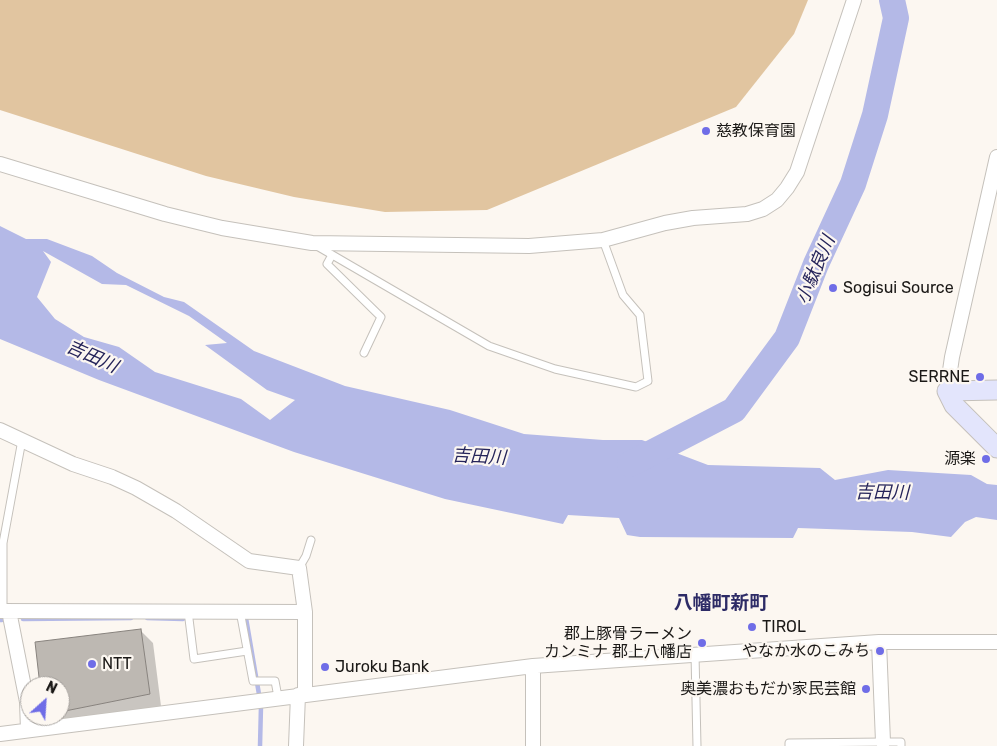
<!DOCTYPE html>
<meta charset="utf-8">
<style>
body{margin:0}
#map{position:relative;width:997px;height:746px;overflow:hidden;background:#fcf7f1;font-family:Rubik,sans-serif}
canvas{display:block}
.north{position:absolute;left:20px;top:676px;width:50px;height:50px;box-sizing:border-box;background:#fcf7f1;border:1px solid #a29e9a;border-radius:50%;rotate:26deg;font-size:14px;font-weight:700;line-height:20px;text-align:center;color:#1b1917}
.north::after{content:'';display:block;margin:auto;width:18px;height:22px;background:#6f6de7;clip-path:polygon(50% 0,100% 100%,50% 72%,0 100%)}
</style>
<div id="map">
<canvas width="997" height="746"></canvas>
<div class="north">N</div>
</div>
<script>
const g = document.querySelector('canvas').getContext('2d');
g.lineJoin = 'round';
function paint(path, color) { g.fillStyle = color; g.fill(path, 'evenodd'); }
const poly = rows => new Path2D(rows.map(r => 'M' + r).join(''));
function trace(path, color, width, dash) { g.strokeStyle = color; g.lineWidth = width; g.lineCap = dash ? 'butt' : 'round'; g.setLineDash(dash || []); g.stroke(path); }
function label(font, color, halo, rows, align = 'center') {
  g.font = font + ' Rubik,"Noto Sans JP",sans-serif'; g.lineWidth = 4.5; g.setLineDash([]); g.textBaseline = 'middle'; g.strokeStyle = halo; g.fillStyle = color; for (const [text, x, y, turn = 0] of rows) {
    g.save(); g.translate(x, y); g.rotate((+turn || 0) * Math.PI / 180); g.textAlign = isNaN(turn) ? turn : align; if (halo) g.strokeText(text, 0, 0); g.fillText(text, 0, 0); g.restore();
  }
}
paint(poly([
 [0,0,808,0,794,34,736,107,487,210,385,212,294,197,206,176,0,110]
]), '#e1c5a0');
paint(poly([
 [0,226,26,239,47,239,92,256,117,273,164,297,184,302,254,351,345,386,450,410,524,434,603,440,642,440,708,465,820,468,835,480,888,470,971,475,987,484,997,485,997,520,976,517,965,522,951,537,912,532,798,528,793,538,640,537,627,535,619,518,568,515,563,524,445,499,294,452,99,380,0,339],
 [43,251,102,284,126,285,189,316,227,343,205,345,267,390,295,400,270,420,241,399,155,372,119,347,84,337,55,319,37,297,51,262]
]), '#b4b9e7');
paint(poly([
 [141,631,153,643,161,706,57,727,47,716,60,716,60,686,42,686]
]), '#0003');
trace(poly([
 [147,618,183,619],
 [246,618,261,706,260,746],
 [23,619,131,618],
 [0,620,2,620]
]), '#b4b9e7', 4.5);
trace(poly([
 [630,464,734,410,787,338,816,264,853,184,875,115,896,18,892,0]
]), '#b4b9e7', 26);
const building = poly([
 [141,629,150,694,60,712,60,686,40,686,35,642,141,629]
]);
paint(building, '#bdb8b2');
trace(building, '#88837e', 1);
const lane = poly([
 [317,246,489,346,555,369,636,387,648,381,640,315,623,295,603,240],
 [332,255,327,264,381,317,364,353],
 [299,568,306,556,311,540],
 [3,611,3,543,22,440],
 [188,611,194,659,247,651],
 [240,611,253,681,275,681,278,697],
 [695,654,697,746],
 [789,746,789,743,883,742,901,742,901,746]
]);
const street = poly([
 [0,164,165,214,222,228,312,243,529,246,603,240,665,223,693,218,747,214,763,209,777,200,787,188,797,172,854,0],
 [947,391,952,357,997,157],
 [0,430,73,464,112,477,136,488,176,511,249,561,299,568,305,612,305,694],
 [0,611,305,612],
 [9,611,27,702,28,730],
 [879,642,883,742],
 [0,734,533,666,879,642,997,642],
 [296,746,298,695],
 [533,746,533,666]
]);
const secondary = poly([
 [997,390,947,391,954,405,997,448]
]);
trace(lane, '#c5c1bb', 9);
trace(street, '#c5c1bb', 16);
trace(secondary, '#c5c1bb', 21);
trace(lane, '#fff', 7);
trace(street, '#fff', 14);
trace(secondary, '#e3e5fc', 19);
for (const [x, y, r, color] of [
 [706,131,5,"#6f6de7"],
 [833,288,5,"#6f6de7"],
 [980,377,5,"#6f6de7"],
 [986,459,5,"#6f6de7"],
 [752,627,5,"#6f6de7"],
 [702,643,5,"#6f6de7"],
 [880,651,5,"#6f6de7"],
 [92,664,5,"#6f6de7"],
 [325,667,5,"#6f6de7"],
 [866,689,5,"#6f6de7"]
]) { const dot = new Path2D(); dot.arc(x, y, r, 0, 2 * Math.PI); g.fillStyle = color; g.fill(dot); trace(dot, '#fcf7f1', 2); }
label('16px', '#1b1917', '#fcf7f1', [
 ["慈教保育園",716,131],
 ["Sogisui Source",843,288],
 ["SERRNE",970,377,"right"],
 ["源楽",976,459,"right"],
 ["TIROL",762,627],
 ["郡上豚骨ラーメン",692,634,"right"],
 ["カンミナ 郡上八幡店",692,652,"right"],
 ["やなか水のこみち",870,651,"right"],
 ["NTT",102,664],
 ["Juroku Bank",335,667],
 ["奥美濃おもだか家民芸館",856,689,"right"]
], 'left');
label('italic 18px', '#25245a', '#fcf7f1', [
 ["小駄良川",816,270,-67],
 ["吉田川",92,357,24],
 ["吉田川",479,457,3],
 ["吉田川",882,493,1]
]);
label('bold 19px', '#2d2b66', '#fcf7f1', [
 ["八幡町新町",721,604]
]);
</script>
